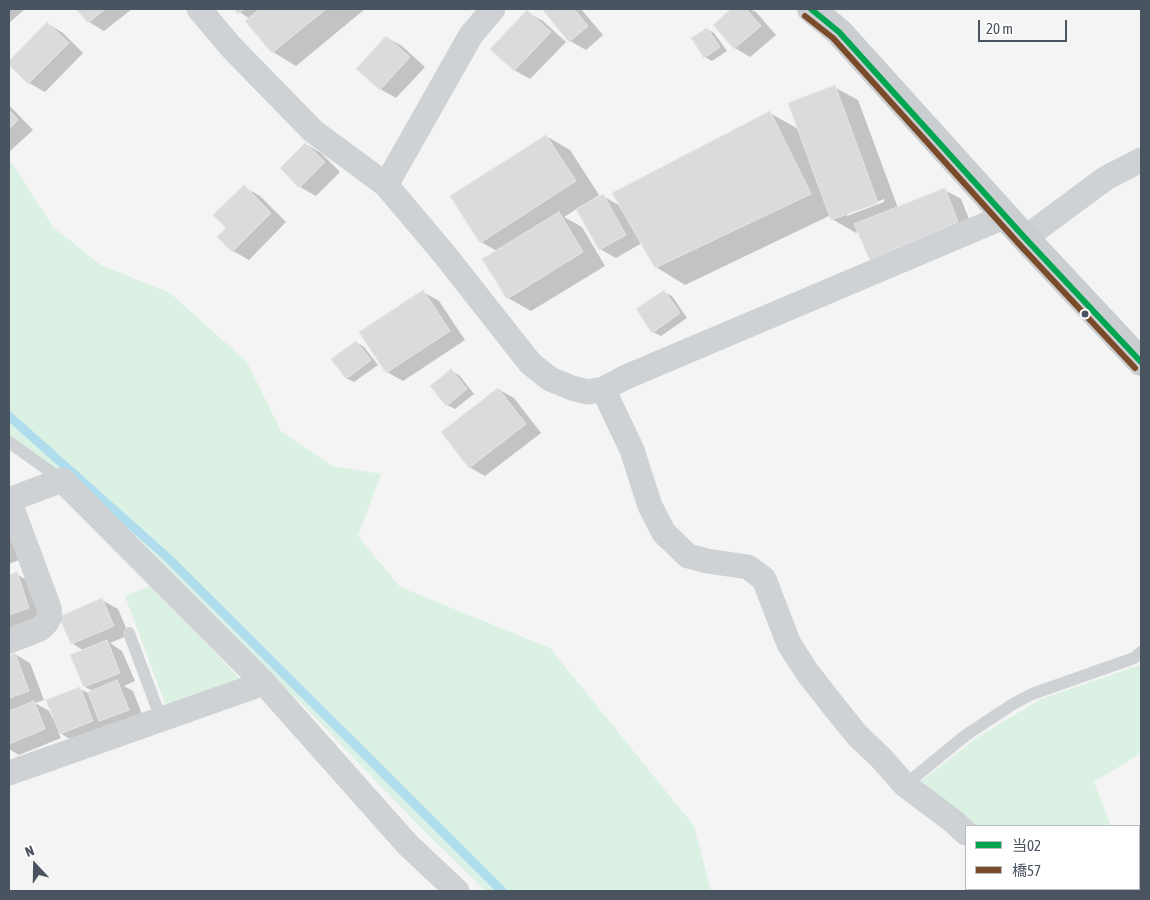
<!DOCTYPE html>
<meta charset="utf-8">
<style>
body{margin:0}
#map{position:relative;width:1150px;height:900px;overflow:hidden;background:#f4f4f4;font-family:"Asap Condensed","Noto Sans JP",sans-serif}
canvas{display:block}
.frame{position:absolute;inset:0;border:10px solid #4a5460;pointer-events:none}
.legend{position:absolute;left:965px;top:825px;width:175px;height:65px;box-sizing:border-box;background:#fff;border:1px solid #b7bbbf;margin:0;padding:6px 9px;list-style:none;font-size:15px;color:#4a5460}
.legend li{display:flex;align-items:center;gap:10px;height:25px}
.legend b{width:25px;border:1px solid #b7bbbf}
.north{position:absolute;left:10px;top:840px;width:50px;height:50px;-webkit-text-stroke:4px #fff;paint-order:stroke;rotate:339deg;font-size:14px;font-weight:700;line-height:20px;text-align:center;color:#4a5460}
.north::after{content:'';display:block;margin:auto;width:18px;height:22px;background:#4a5460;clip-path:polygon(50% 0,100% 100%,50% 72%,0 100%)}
.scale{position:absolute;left:978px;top:20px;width:89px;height:22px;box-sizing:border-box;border:2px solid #4a5460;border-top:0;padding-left:6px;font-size:15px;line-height:18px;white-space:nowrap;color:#4a5460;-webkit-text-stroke:4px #fff;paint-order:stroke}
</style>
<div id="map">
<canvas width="1150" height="900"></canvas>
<div class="frame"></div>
<ul class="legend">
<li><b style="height:6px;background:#00a651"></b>当02</li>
<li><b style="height:6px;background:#7a4b2a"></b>橋57</li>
</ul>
<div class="north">N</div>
<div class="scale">20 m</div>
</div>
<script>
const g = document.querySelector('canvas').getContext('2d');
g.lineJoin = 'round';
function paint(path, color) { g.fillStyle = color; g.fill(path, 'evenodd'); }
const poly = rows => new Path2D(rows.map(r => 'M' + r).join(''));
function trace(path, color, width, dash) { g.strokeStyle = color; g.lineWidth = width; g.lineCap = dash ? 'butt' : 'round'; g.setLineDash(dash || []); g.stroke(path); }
paint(poly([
 [9,163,12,163,53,227,101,265,170,293,247,362,281,431,332,466,381,474,358,536,400,587,550,648,694,826,711,891,486,891,423,830,304,706,79,507,9,437],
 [152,585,240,679,166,706,125,596],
 [1140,665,1141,753,1094,782,1111,826,976,826,921,781,978,737,1041,699]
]), '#daf1e4');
paint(poly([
 [9,9,25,9,9,23],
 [78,9,132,9,104,31,89,22],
 [235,9,365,9,296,66,273,52,247,21,250,19],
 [543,9,581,9,603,35,586,50,570,41],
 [733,9,750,9,756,12,776,35,750,57,735,48,715,25],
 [527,12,543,21,566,42,530,79,514,70],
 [47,23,63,33,83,53,45,92,29,83,9,62],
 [707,29,714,33,727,51,712,61,705,57],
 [386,37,402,46,425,67,396,98,380,89],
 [834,87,858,100,898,208,945,190,961,199,974,231,886,268,871,259,859,231,856,233,832,219,831,215,685,285,656,267,642,243,616,258,600,249,578,208,564,217,582,227,605,266,531,311,508,298,497,251,481,242,546,136,570,150,599,195,590,201,591,202,603,196,622,207,770,113,800,130],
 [884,199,884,202,847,216,847,213],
 [9,105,33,130,9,152],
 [306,144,321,153,340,172,316,196,300,187],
 [244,187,260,196,286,222,249,260,233,251,228,228],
 [423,292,439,301,465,340,403,381,387,372],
 [664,292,672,296,687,318,661,336,653,332],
 [356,342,364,347,378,365,354,382,346,378],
 [451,371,459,375,474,394,455,409,447,405],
 [498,389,514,398,541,433,485,476,469,467],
 [9,526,24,558,9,564],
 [16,574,32,583,44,617,9,629,9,576],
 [102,600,118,609,129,635,110,643,122,651,135,681,124,686,133,691,144,719,116,730,106,724,109,730,77,743,58,732,61,738,19,755,9,749,9,656,15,654,30,663,44,700,35,703,49,711,53,719,55,718,80,689,88,693,93,691,85,687,84,651,72,643],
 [1141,841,1141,891,1071,891,1069,889,1139,889,1139,842]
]), '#0003');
trace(poly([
 [9,416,168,558,502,891]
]), '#afddee', 9);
const building = poly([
 [76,9,105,9,88,23,76,9],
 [234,9,244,9,238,14,234,9],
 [260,9,326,9,272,53,245,21,260,9],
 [542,9,574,9,588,26,569,42,542,9],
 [731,9,746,9,761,26,734,49,713,25,731,9],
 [527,10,551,32,514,71,490,49,527,10],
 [47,22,69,43,28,84,9,65,9,61,47,22],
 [707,28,720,47,704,58,691,38,707,28],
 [386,36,410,57,380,90,356,69,386,36],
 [835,85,878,203,831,220,788,103,835,85],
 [9,110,18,120,9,129,9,110],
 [770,111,811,194,655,268,612,193,770,111],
 [546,135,576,181,480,243,450,196,546,135],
 [305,143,325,162,299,188,280,168,305,143],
 [244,185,271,213,232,252,217,237,226,228,213,215,244,185],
 [945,188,958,222,870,260,854,224,945,188],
 [603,194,626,235,599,250,576,209,603,194],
 [559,212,583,252,507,299,482,259,559,212],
 [423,290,450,331,386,373,359,332,423,290],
 [664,290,680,313,652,333,636,309,664,290],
 [356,341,371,360,346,379,331,359,356,341],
 [451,369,467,389,446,406,430,386,451,369],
 [498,388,526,424,469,468,441,432,498,388],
 [17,572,29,608,9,615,9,575,17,572],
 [102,598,114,626,71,644,59,617,102,598],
 [107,640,120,673,84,687,70,655,107,640],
 [15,653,29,691,9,698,9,655,15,653],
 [117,680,129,710,99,721,88,692,117,680],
 [80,687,93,721,60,734,46,700,80,687],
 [34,701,45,729,9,744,9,711,34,701],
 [1141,840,1141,891,1069,891,1068,889,1139,889,1139,841,1141,840]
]);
paint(building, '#dbdbdd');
trace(building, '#e5e5e6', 1);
trace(poly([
 [9,442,62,480],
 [129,633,161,719],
 [905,785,966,735,1013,704,1032,694,1134,658,1141,652]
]), '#cfd2d4', 12);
trace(poly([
 [199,9,232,48,313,131,386,185,445,255,530,363,550,379,572,388,588,392,603,389,632,450,650,506,664,533,688,556,707,561,748,567,764,579,789,644,807,672,836,709,857,735,881,758,905,785,953,821,966,833],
 [386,185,471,35,493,9],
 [1025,238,1106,178,1141,160],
 [603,389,626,377,1006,216],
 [9,500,62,480,66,483],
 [9,641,40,629,46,623,50,616,49,608,9,500],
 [264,683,408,845,457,891],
 [9,773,264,683,62,480],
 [1014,889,1016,891]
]), '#cfd2d4', 25);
trace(poly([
 [811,9,839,32,1025,238,1141,362]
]), '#cbced1', 28);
trace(poly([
 [811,9,839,32,1025,238,1141,362]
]), '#00a651', 6);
trace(poly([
 [805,16,833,38,1019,244,1135,368]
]), '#7a4b2a', 6);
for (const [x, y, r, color] of [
 [1085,314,4.5,"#4a5460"]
]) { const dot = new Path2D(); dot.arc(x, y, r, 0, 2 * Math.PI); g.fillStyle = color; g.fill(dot); trace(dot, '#fff', 2); }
</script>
